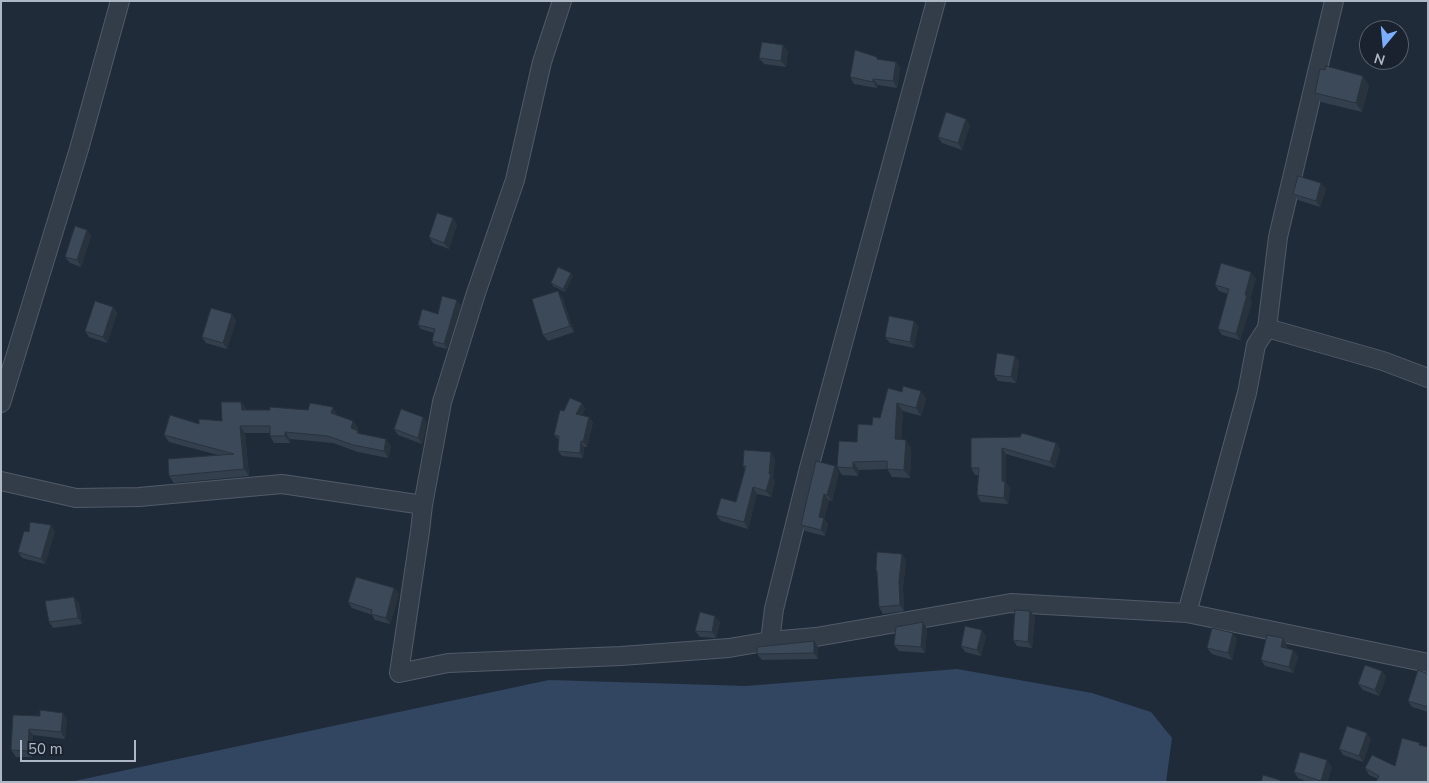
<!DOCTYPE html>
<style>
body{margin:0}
#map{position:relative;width:1429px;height:783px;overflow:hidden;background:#202b3a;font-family:"Nunito Sans",sans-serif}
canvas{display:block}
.frame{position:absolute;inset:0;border:2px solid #aeb7c6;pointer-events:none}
.north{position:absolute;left:1359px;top:20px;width:50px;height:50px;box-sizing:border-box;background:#19222e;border:1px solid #555e6b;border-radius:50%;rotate:197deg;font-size:14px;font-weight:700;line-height:20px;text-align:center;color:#aeb7c6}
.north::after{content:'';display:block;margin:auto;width:18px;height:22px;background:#7daefd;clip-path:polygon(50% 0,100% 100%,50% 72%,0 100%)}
.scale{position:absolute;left:20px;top:740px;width:116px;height:22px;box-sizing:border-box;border:2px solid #aeb7c6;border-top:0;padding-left:6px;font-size:15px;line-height:18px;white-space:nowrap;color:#aeb7c6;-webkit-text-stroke:4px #19222e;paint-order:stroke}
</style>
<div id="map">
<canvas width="1429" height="783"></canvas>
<div class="frame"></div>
<div class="north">N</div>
<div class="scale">50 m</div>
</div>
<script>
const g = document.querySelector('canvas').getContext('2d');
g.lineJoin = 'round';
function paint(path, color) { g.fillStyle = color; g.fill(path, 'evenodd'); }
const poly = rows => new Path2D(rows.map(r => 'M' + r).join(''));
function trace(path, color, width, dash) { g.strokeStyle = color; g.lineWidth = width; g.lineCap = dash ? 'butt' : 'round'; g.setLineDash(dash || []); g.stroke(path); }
paint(poly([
 [957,669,1092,693,1151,712,1172,738,1166,782,70,782,549,680,746,686]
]), '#324662');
const minor = poly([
 [562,1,542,62,515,180,476,293,442,402,423,505,420,531,399,673,448,663,621,656,729,648,770,641],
 [936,1,809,468,774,609,770,641,816,637,1011,603,1187,613,1428,663],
 [1267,328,1383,361,1428,378],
 [1,403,79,149,120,1],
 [1,481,76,498,139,497,282,484,423,505],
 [1187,613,1247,393,1256,345,1267,328,1278,237,1334,1]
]);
trace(minor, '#515a68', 20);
trace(minor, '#333d4a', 18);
paint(poly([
 [788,51,786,67,764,64,759,58],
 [879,59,896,62,900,68,897,88,878,85,877,88,854,84,850,77],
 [1369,85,1362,112,1321,102,1315,93],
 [970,125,962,150,942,143,938,137],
 [1326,189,1320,207,1298,200,1293,194],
 [457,224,449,249,433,243,429,237],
 [87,230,91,236,81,267,70,263,65,257],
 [573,276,565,292,553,286,551,283],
 [1256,278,1250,299,1252,302,1240,340,1222,335,1218,329,1228,294,1219,291,1215,285],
 [562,297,574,332,548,341,543,335],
 [461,305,447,349,435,346,432,341,434,333,421,329,418,325,438,314],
 [113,307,117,313,107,343,89,337,85,331],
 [236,320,227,349,206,343,202,337],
 [914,321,918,327,914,348,890,343,885,337],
 [1015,356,1019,362,1016,383,998,381,994,375],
 [921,391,926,399,921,416,903,411,901,440,911,448,910,478,892,477,887,469,859,470,858,476,842,475,837,467,857,442,872,425,880,418,902,392],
 [246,408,246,410,337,414,337,415,353,421,358,428,357,431,360,434,391,446,388,458,358,452,333,443,290,439,290,443,274,443,270,436,270,433,245,433,249,476,174,483,169,476,218,455,169,442,164,435,199,424,222,421],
 [585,408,582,416,593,422,587,447,584,447,583,458,562,456,558,451,559,440,554,435,564,411],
 [427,423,422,444,398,435,394,429],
 [971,438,1056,443,1060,449,1055,468,1006,454,1006,483,1010,488,1008,504,981,502,977,495,979,475,975,475,971,468],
 [775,459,773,478,775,481,771,497,757,494,748,529,721,521,716,515,736,502,745,469,743,466],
 [835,466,839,472,832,501,829,500,824,519,828,524,825,536,805,531,801,525],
 [55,531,45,564,22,558,18,552,29,532],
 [906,560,903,587,904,611,883,614,879,607,877,573,876,570],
 [394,588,399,594,390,624,375,620,372,615,352,608,348,602],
 [79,603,82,624,53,628,49,622],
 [1030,611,1035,617,1032,648,1017,646,1013,640],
 [720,622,716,638,700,637,695,631],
 [927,629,925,653,899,651,894,645],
 [986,636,981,656,965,652,961,646],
 [1283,638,1287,645,1286,649,1293,650,1298,657,1293,673,1265,666,1261,660],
 [1237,639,1232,660,1212,654,1207,648],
 [814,641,818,647,818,659,762,660,757,654],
 [1382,671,1386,677,1379,696,1363,690,1358,684],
 [1428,674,1428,712,1412,707,1408,701],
 [13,715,67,719,65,739,33,735,32,757,16,757,11,750],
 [1371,739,1363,762,1343,755,1339,749],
 [1421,745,1428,747,1378,779,1369,775,1365,768,1395,766],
 [1332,767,1327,782,1308,782,1298,778,1294,772]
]), '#333f4d');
paint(poly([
 [783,45,788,51,786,67,781,61],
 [896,62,900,68,897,88,893,81],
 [1363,76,1369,85,1362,112,1356,103],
 [873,79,878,85,877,88,873,82],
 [966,119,970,125,962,150,958,143],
 [1321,183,1326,189,1320,207,1316,201],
 [453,218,457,224,449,249,444,243],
 [87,230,91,236,81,267,77,260],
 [1251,272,1256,278,1250,299,1252,302,1240,340,1236,334,1245,295],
 [571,273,573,276,565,292,563,289],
 [558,291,562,297,574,332,570,326],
 [457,300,461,305,447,349,444,344],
 [113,307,117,313,107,343,103,337],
 [232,314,236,320,227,349,223,343],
 [914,321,918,327,914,348,910,342],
 [1015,356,1019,362,1016,383,1011,377],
 [921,391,926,399,921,416,916,408],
 [241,402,246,408,246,417,242,410],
 [582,403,585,408,580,420,576,414],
 [897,403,903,411,901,447,895,439],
 [333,407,337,414,336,420,331,413],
 [423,417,427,423,422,444,418,438],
 [589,417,593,422,587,447,583,442],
 [353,421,358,428,356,435,351,428],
 [240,426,245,433,249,476,244,469],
 [285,432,290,439,290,443,285,436],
 [386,439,391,446,388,458,384,451],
 [906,440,911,448,910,478,904,470],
 [581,441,584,447,583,458,580,453],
 [1056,443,1060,449,1055,468,1050,462],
 [1002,448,1006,454,1006,483,1010,488,1008,504,1004,498,1002,481],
 [771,452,775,459,773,478,775,481,771,497,766,491],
 [853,462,859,470,858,476,853,468],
 [835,466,839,472,832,501,827,495],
 [753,487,757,494,748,529,744,522],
 [824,494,829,500,824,519,828,524,825,536,821,530,819,517],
 [51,525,55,531,45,564,41,559],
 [902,554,906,560,903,587,904,611,900,605,899,581],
 [394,588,399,594,390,624,386,618],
 [74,597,79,603,82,624,78,618],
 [1030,611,1035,617,1032,648,1028,642],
 [715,616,720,622,716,638,712,632],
 [923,622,927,629,925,653,921,647],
 [982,630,986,636,981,656,977,650],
 [1233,633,1237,639,1232,660,1228,653],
 [1283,638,1287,645,1285,653,1281,647],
 [814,641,818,647,818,659,814,653],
 [1293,650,1298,657,1293,673,1289,667],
 [1382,671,1386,677,1379,696,1375,690],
 [63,713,67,719,65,739,61,732],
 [29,729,33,735,32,757,28,751],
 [1367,733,1371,739,1363,762,1359,756],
 [1327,760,1332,767,1327,782,1321,782,1321,781]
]), '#29333e');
const building = poly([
 [762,42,783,45,781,61,759,58,762,42],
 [855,50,877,57,877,59,896,62,893,81,873,79,873,82,850,77,855,50],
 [1326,66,1363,76,1356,103,1315,93,1320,69,1325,70,1326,66],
 [946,112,966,119,958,143,938,137,946,112],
 [1298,176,1321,183,1316,201,1293,194,1298,176],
 [437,213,453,218,444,243,429,237,437,213],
 [75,226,87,230,77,260,65,257,75,226],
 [1221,263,1251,272,1245,295,1247,295,1236,334,1218,329,1229,289,1215,285,1221,263],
 [558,267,571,273,563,289,551,283,558,267],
 [558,291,570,326,543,335,532,299,558,291],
 [442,296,457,300,444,344,432,341,435,329,418,325,422,309,438,314,442,296],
 [95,301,113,307,103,337,85,331,95,301],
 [211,308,232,314,223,343,202,337,211,308],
 [889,316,914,321,910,342,885,337,889,316],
 [997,353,1015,356,1011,377,994,375,997,353],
 [903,386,921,391,916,408,897,403,895,439,906,440,904,470,887,469,887,461,853,462,853,468,837,467,839,441,857,442,858,424,872,425,873,417,880,418,888,388,902,392,903,386],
 [570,398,582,403,576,414,589,417,583,442,581,441,580,453,558,451,559,436,554,435,560,410,564,411,570,398],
 [221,402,241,402,242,410,270,410,270,407,308,410,310,403,333,407,331,413,353,421,351,428,358,431,357,433,386,439,384,451,353,445,328,436,285,432,285,436,270,436,270,426,240,426,244,469,169,476,168,459,234,454,164,435,170,415,199,424,199,419,222,421,221,402],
 [401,409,423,417,418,438,394,429,401,409],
 [1022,433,1056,443,1050,462,1002,448,1002,481,1005,482,1004,498,977,495,979,468,971,468,971,438,1020,437,1022,433],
 [744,450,771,452,769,474,771,474,766,491,753,487,744,522,716,515,721,498,736,502,746,466,743,466,744,450],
 [816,461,835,466,827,495,824,494,819,517,824,518,821,530,801,525,816,461],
 [30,522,51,525,41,559,18,552,24,531,29,532,30,522],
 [877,552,902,554,899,581,900,605,879,607,877,571,876,570,877,552],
 [356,577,394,588,386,618,371,614,372,610,348,602,356,577],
 [74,597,78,618,49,622,45,601,74,597],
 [1015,610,1030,611,1028,642,1013,640,1015,610],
 [700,612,715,616,712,632,695,631,700,612],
 [923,622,921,647,894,645,896,627,923,622],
 [965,626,982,630,977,650,961,646,965,626],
 [1212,628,1233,633,1228,653,1207,648,1212,628],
 [1267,635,1283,638,1281,647,1293,650,1289,667,1261,660,1267,635],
 [814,641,814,653,757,654,757,647,814,641],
 [1365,665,1382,671,1375,690,1358,684,1365,665],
 [1418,670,1428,674,1428,707,1408,701,1418,670],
 [40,710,63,713,61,732,29,729,28,751,11,750,13,715,40,716,40,710],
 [1347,726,1367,733,1359,756,1339,749,1347,726],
 [1402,738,1420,743,1419,745,1428,747,1428,782,1376,782,1379,776,1365,768,1372,755,1395,766,1402,738],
 [1300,752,1327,760,1321,781,1294,772,1300,752],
 [1263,775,1280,780,1280,782,1261,782,1263,775]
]);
paint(building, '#3b4959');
trace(building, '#29333e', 1);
</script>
